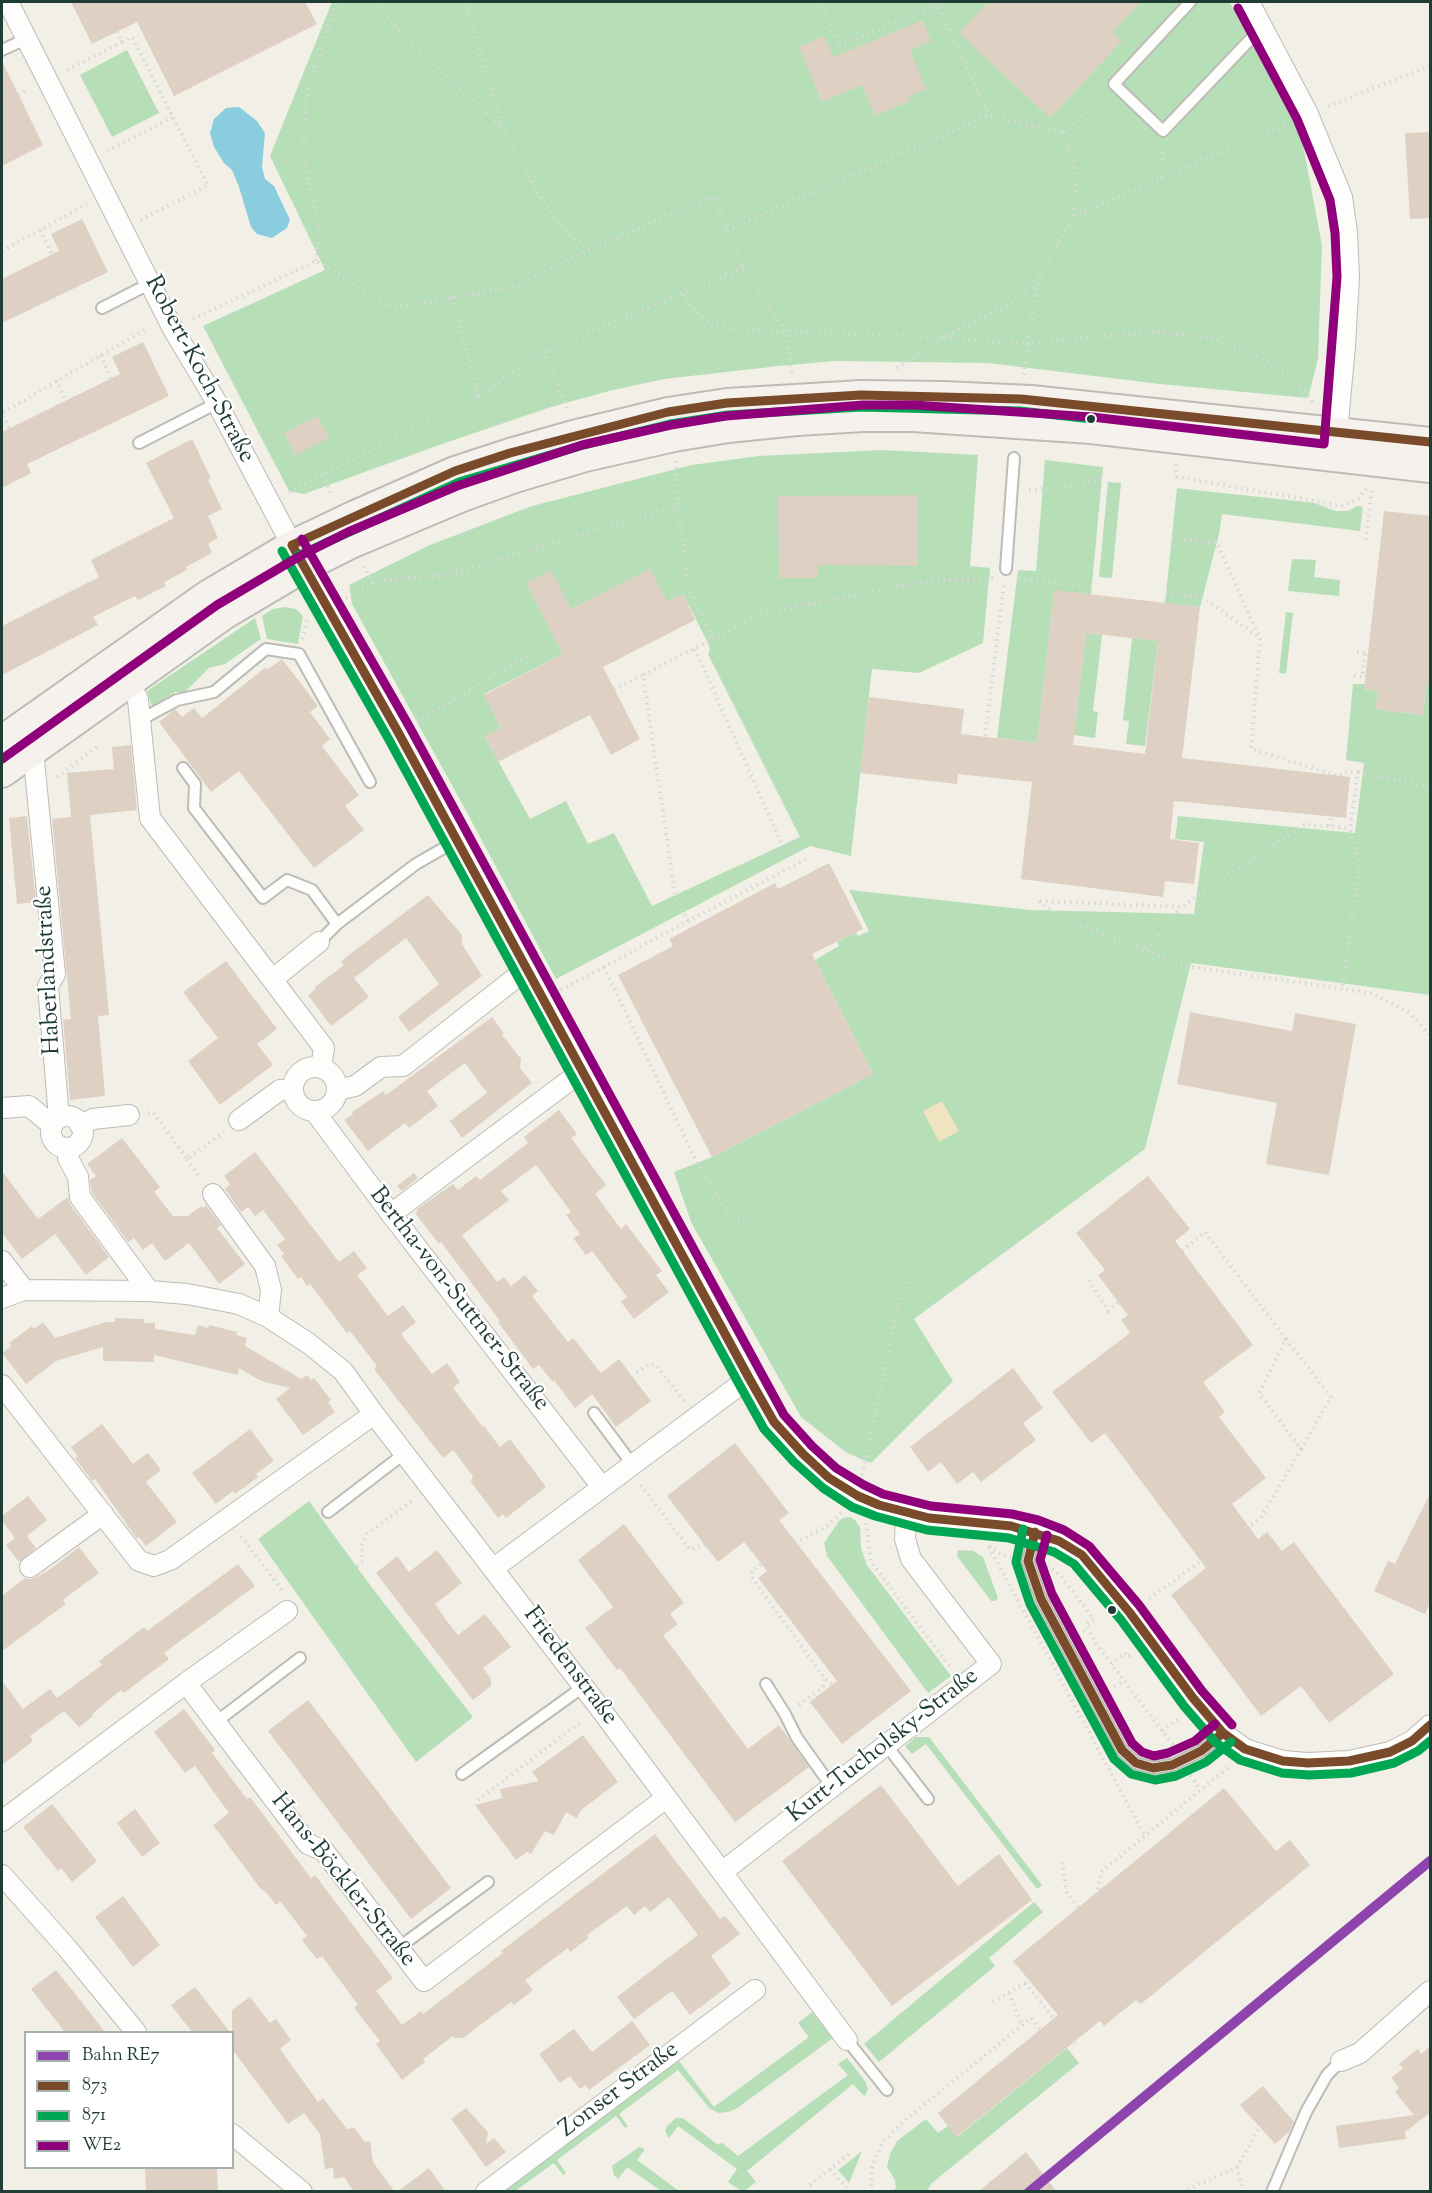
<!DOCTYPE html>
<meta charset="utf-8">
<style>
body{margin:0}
#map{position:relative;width:1432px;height:2193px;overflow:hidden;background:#f2efe7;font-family:"Sorts Mill Goudy",serif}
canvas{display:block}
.frame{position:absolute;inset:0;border:3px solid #1f3d34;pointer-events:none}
.legend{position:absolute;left:24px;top:2031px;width:210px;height:138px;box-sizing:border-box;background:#fff;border:2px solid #a5b1ae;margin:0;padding:8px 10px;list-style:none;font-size:18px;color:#1f3d34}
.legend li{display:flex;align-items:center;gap:12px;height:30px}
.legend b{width:30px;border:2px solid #a5b1ae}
</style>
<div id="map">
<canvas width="1432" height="2193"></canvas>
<div class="frame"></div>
<ul class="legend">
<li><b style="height:8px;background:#8e44ad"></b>Bahn RE7</li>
<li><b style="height:8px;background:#7a4b2a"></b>873</li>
<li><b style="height:8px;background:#00a651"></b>871</li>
<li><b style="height:8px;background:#91007b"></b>WE2</li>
</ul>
</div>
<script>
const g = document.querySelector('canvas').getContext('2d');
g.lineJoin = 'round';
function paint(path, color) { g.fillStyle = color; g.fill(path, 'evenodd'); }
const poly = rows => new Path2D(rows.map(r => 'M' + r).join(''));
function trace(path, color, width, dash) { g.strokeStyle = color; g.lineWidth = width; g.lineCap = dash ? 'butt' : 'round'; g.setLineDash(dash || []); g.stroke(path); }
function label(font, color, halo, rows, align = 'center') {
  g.font = font + ' "Sorts Mill Goudy",serif'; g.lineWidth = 4.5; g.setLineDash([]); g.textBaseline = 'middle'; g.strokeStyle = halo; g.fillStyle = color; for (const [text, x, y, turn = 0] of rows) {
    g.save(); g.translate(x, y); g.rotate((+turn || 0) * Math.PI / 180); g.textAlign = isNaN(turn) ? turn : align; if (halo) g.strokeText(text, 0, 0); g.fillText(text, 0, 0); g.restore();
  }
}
paint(poly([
 [332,2,1229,2,1243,22,1301,134,1322,246,1318,359,1308,398,1160,384,988,363,835,361,779,366,664,379,609,391,551,407,439,445,304,494,289,491,203,326,325,270,270,156],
 [127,50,159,113,112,137,80,75],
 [882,450,978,455,970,566,990,568,983,643,919,673,872,669,851,856,810,846,556,979,464,807,352,604,349,585,430,545,532,506,692,465,759,456],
 [650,569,667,602,683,594,708,643,710,649,708,654,800,837,652,906,614,833,588,844,566,801,530,819,485,737,501,728,484,694,563,654,527,583,571,609],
 [1045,460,1103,467,1091,594,1054,591,1037,743,997,738,1018,570,1036,571],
 [1108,482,1121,483,1112,578,1099,577],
 [1177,488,1315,503,1335,511,1348,511,1358,506,1363,507,1360,531,1222,514,1219,534,1200,607,1165,603],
 [1292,559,1316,560,1314,577,1340,580,1339,596,1288,591],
 [285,607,296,609,303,616,298,644,267,639,262,616,273,609],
 [1286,612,1293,613,1286,674,1279,673],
 [255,618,261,639,225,664,209,668,185,692,175,692,152,707,147,691],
 [1086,633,1102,635,1093,711,1098,712,1095,738,1074,735],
 [1132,638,1158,641,1145,746,1126,744,1129,721,1123,720],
 [1427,682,1430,682,1430,995,1191,963,1145,1149,914,1319,953,1381,871,1463,847,1453,801,1417,691,1222,674,1172,712,1157,873,1074,815,960,839,946,837,942,856,932,858,936,869,931,849,890,1030,910,1194,914,1204,842,1175,839,1178,816,1355,833,1364,763,1346,760,1353,684,1365,684,1364,689,1378,691,1376,709,1423,715],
 [309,1501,373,1589,473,1717,416,1762,258,1539],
 [850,1517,855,1520,860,1527,861,1548,867,1565,951,1676,928,1693,827,1556,824,1543,839,1521,843,1518],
 [958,1550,973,1551,983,1557,998,1598,995,1601,991,1601,957,1556],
 [916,1737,929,1737,1042,1885,1037,1889,926,1744,912,1754,905,1746],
 [1034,1902,1043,1912,989,1958,995,1966,879,2062,864,2044],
 [812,2012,833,2038,736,2109,728,2112,719,2113,710,2109,678,2070,619,2114,628,2126,625,2128,616,2116,557,2160,566,2173,563,2175,554,2163,515,2191,494,2192,676,2057,714,2107,809,2037,798,2023],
 [1067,2048,1079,2063,932,2183,927,2191,892,2191,896,2188,895,2180,887,2167,890,2154,897,2141,926,2119,938,2133,948,2126,957,2137],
 [847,2058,865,2081,868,2089,866,2094,864,2096,853,2084,747,2171,756,2182,745,2191,741,2191,728,2182,737,2169,678,2126,669,2138,667,2135,665,2131,667,2126,676,2118,683,2118,717,2144,722,2143,726,2146,738,2156,848,2075,838,2064],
 [639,2147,645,2149,637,2160,679,2191,661,2191,627,2167,618,2179,614,2175,612,2166],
 [862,2151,849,2183,838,2170]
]), '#b6dfb8');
paint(poly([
 [942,1101,959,1131,939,1142,923,1111]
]), '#f0e3bf');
paint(poly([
 [239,107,257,121,265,133,262,167,265,179,274,186,290,220,287,228,272,238,257,234,251,227,239,187,232,170,224,163,214,147,210,133,214,119,226,108]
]), '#8acddf');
paint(poly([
 [71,2,305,2,317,24,174,96,137,22,92,44],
 [988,2,1141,2,1112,32,1122,41,1050,118,959,33],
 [923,20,931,41,910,50,926,89,908,97,910,101,875,116,862,85,822,102,799,47,824,36,833,57],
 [2,61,43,145,2,166],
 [1431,132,1431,218,1410,219,1405,133],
 [82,219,108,272,2,323,2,279,59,251,51,234],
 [143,342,169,396,27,464,31,473,2,488,2,432,120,374,112,357],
 [317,416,329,438,295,455,284,433],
 [192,439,211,478,208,480,222,509,208,516,218,538,208,544,212,553,186,567,187,570,164,582,166,586,138,600,135,596,93,617,98,625,2,675,2,626,99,577,91,560,174,518,146,463],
 [918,495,918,566,817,565,817,578,779,578,778,496],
 [1384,511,1431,516,1431,682,1427,682,1423,715,1375,709,1378,691,1364,689],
 [650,569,667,602,683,594,695,620,603,667,640,739,611,755,590,715,498,762,485,736,501,728,484,695,563,654,526,583,551,570,571,609],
 [1054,590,1200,607,1182,758,1350,777,1346,818,1174,801,1170,839,1199,843,1194,884,1165,881,1163,897,1021,879,1032,782,958,774,957,784,860,773,869,697,964,709,961,734,1037,743],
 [1086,633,1158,641,1145,754,1073,745],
 [282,659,318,706,310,712,330,739,322,746,359,795,345,806,364,830,314,868,239,771,211,792,159,722,175,709,182,717,194,708,202,718,266,667,268,669],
 [131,745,137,810,90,815,109,1015,98,1016,105,1096,70,1100,63,1020,71,1019,52,819,71,817,67,773,114,769,112,747],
 [27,816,36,902,17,904,9,818],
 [829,863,863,929,812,954,873,1074,712,1157,618,975,673,946,669,939,775,883,778,889],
 [428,895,462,935,462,944,482,976,409,1032,398,1017,439,984,406,938,354,978,341,961],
 [226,961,277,1029,257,1044,273,1065,220,1105,188,1061,218,1038,183,992],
 [344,965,369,997,331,1026,308,995,316,989,315,987],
 [1190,1012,1292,1031,1295,1013,1356,1024,1329,1175,1266,1164,1277,1103,1177,1084],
 [492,1017,504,1033,502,1035,521,1059,520,1068,532,1083,462,1138,450,1121,487,1093,465,1063,427,1091,438,1106,409,1128,405,1123,368,1151,344,1120,353,1114,352,1112,383,1091,386,1095],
 [559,1110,577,1134,571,1138,606,1185,595,1194,621,1229,626,1224,662,1271,656,1275,669,1292,634,1319,621,1302,627,1297,592,1251,586,1255,573,1238,580,1234,566,1215,571,1212,536,1165,501,1191,509,1200,462,1235,497,1282,504,1277,511,1286,525,1275,538,1291,532,1296,568,1342,573,1338,601,1373,619,1359,651,1401,616,1427,592,1394,575,1408,554,1380,552,1381,539,1365,533,1369,498,1322,500,1321,441,1242,439,1244,415,1213,418,1211,416,1210,453,1184,458,1190,476,1176,480,1180,528,1143,524,1137],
 [122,1138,160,1187,154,1192,173,1216,188,1216,201,1206,203,1208,206,1205,221,1225,217,1228,245,1264,219,1284,189,1243,165,1261,152,1243,143,1250,134,1238,128,1242,92,1193,90,1180,96,1176,87,1164],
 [255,1152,339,1262,354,1251,367,1268,357,1275,388,1316,403,1305,416,1322,401,1334,432,1374,447,1363,460,1382,453,1388,483,1427,484,1426,500,1447,510,1439,546,1487,506,1518,503,1514,498,1518,471,1482,473,1476,453,1450,443,1458,374,1369,377,1366,350,1331,347,1333,310,1284,307,1286,301,1277,298,1279,281,1256,284,1254,277,1245,285,1239,263,1210,255,1216,248,1207,241,1212,225,1189,230,1184,224,1176],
 [2,1171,38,1219,68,1197,70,1204,109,1257,86,1275,55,1234,22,1259,2,1233],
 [414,1173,418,1178,402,1191,397,1186],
 [1148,1176,1190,1229,1175,1241,1253,1345,1203,1382,1225,1412,1219,1417,1266,1478,1232,1504,1258,1539,1267,1532,1282,1551,1294,1542,1394,1674,1329,1723,1301,1686,1261,1716,1171,1595,1206,1568,1105,1433,1091,1443,1052,1392,1130,1333,1121,1320,1128,1315,1098,1275,1105,1270,1076,1233],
 [115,1318,144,1319,144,1323,155,1323,155,1329,195,1335,198,1325,208,1328,209,1325,237,1332,236,1335,247,1338,245,1346,301,1379,307,1375,311,1380,314,1378,331,1400,328,1402,335,1412,303,1435,276,1399,290,1388,261,1381,239,1368,238,1375,154,1355,154,1362,103,1361,103,1347,56,1361,26,1384,2,1353,11,1346,9,1343,32,1326,34,1329,43,1322,55,1338,106,1322,115,1322],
 [1013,1368,1043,1408,1023,1423,1036,1440,981,1482,973,1472,957,1484,941,1462,928,1472,910,1447],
 [102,1424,133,1464,148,1453,161,1470,146,1482,177,1522,146,1546,139,1537,137,1539,95,1479,92,1481,75,1458,78,1456,71,1447],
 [250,1429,274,1461,256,1474,258,1477,235,1494,233,1491,216,1504,192,1473],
 [735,1443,789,1513,779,1520,911,1691,842,1744,810,1702,837,1681,758,1578,767,1571,744,1542,718,1562,667,1496],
 [1431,1492,1431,1601,1425,1614,1374,1591,1388,1561,1395,1564],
 [28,1496,47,1520,27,1536,36,1548,19,1562,6,1545,15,1538,2,1521,2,1516],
 [624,1524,684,1603,670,1614,678,1624,663,1635,748,1749,779,1725,809,1767,735,1822,620,1668,617,1670,585,1628,613,1607,578,1560],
 [79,1547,99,1573,63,1600,66,1604,2,1651,2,1596,25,1578,31,1579,37,1577,52,1568],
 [437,1550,462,1583,435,1604,446,1620,458,1635,485,1614,511,1647,483,1668,491,1679,491,1686,473,1700,376,1573,397,1556,409,1572],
 [238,1564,255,1586,164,1653,169,1659,124,1693,121,1690,92,1714,93,1716,79,1727,64,1711,30,1736,33,1741,2,1765,2,1681,23,1709,50,1689,57,1698,102,1665,99,1661,123,1643,144,1627,147,1631],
 [308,1700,451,1888,411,1919,268,1731],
 [184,1709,215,1750,212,1753,247,1799,250,1797,311,1878,315,1875,393,1978,376,1991,402,2025,421,2011,423,2014,503,1953,501,1951,655,1834,720,1919,725,1916,740,1934,711,1956,731,1984,690,2015,672,1991,634,2019,617,1997,698,1935,669,1897,650,1912,645,1906,634,1915,627,1906,587,1935,589,1938,570,1952,568,1948,525,1980,533,1990,514,2005,511,2002,463,2038,455,2038,453,2036,423,2059,425,2062,402,2080,376,2044,380,2041,354,2008,358,2005,322,1956,317,1959,310,1951,302,1940,307,1936,280,1901,276,1905,267,1893,260,1888,213,1825,229,1813,195,1766,185,1773,154,1732],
 [583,1735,618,1782,581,1810,577,1818,566,1812,554,1835,545,1831,531,1854,527,1852,516,1860,475,1805,502,1798,500,1789,539,1781,532,1772],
 [881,1785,958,1886,999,1854,1032,1900,892,2006,782,1861],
 [1224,1788,1276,1851,1290,1840,1310,1865,1141,2004,1136,2000,1104,2026,1100,2021,956,2137,938,2113,1058,2015,1013,1961],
 [52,1804,97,1861,72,1882,61,1868,58,1871,23,1827],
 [135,1809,160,1843,142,1857,117,1823],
 [123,1896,160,1945,133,1967,95,1917],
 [56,1970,73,1991,105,2032,65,2032,31,1989],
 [195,1987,230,2032,192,2032,171,2005],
 [250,1997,270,2023,276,2019,291,2040,280,2049,318,2102,323,2098,347,2129,354,2128,365,2142,370,2141,373,2162,395,2192,354,2192,344,2177,334,2179,333,2168,325,2169,320,2134,304,2113,288,2124,232,2049,232,2010],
 [632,2021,650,2045,589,2090,586,2085,580,2089,570,2076,560,2083,539,2054,574,2029,592,2052],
 [1431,2046,1431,2112,1405,2132,1406,2139,1339,2148,1336,2126,1414,2115,1395,2092,1399,2088,1391,2078,1403,2068,1399,2064,1418,2049,1421,2054],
 [1263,2086,1294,2122,1289,2132,1275,2144,1240,2105],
 [466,2108,488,2132,486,2144,494,2138,506,2152,486,2167,451,2119],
 [1026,2152,1057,2192,978,2192],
 [145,2168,217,2168,218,2192,146,2192],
 [429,2168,446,2192,397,2192]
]), '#ded1c4');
const lane = poly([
 [1190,2,1114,84,1163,131,1263,26],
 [2,50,26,39],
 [102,308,151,283],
 [139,443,217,403],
 [1006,569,1014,458],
 [140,720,177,700,214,692,266,649,299,654,370,782],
 [183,768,195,784,194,808,263,898,287,880,312,890,337,924],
 [319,942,337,924,416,864,456,841],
 [594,1413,632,1464],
 [328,1512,405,1453],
 [1035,1532,1028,1561,1041,1599,1122,1750,1136,1763,1153,1768,1172,1765,1201,1751,1223,1733],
 [766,1684,785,1714,797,1738,832,1787],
 [216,1722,300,1658],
 [887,1746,928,1799],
 [462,1774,583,1687],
 [398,1948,488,1882],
 [847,2040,887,2090],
 [1272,2192,1306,2112,1327,2075,1341,2061]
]);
const street = poly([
 [8,2,173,329,217,403,292,545],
 [1249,2,1308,114,1342,197,1347,232,1349,277,1345,346,1336,443],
 [305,567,398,732,749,1378,774,1422,803,1454,829,1478,858,1496,879,1505,929,1518,1011,1526,1035,1532,1059,1541,1082,1555,1130,1613,1193,1698,1223,1733,1245,1749,1283,1761,1308,1763,1349,1761,1390,1752,1412,1741,1430,1725],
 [130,683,138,700,150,818,324,1048,321,1068],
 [33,750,55,974,48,986,59,1118],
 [273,979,319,942],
 '293 1089a22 22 0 1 1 44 0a22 22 0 1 1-44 0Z',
 [337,1090,355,1086,381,1067,403,1066,527,969],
 [2,1108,29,1106,52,1125],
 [315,1112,391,1214,602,1487],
 '51 1132a16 16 0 1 1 32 0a16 16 0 1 1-32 0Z',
 [239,1120,280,1090,293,1089],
 [80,1125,93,1119,129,1115],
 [67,1148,68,1158,78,1177,80,1197,149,1291],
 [213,1194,265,1266,271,1290,268,1317],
 [391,1214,582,1071],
 [2,1261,24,1290],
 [2,1298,24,1290,149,1291,187,1294,239,1304,268,1317,308,1343,343,1371,374,1414,599,1707,847,2040],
 [2,1385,139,1561,154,1566,170,1560,374,1414],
 [30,1567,103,1514],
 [494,1568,749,1378],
 [186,1683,308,1844,324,1851,424,1981,666,1798],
 [2,1821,186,1683,287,1611],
 [722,1872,991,1664,911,1559,905,1539,906,1514],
 [2,1875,67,1948,136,2032],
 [1341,2061,1360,2053,1430,1991],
 [232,2134,302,2192],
 [486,2192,755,1990]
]);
const secondary = poly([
 [2,740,209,594,292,545,355,515,455,471,510,453,577,434,668,412,727,403,795,399,861,395,943,396,1031,400,1430,442],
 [2,773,224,615,305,567,353,543,462,497,515,478,585,457,674,437,728,428,797,421,863,417,913,417,1091,429,1430,468]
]);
trace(lane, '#bcbcb7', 14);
trace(street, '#bcbcb7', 22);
trace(secondary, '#bcbcb7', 32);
trace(poly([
 [376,2,404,36,503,129],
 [465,2,503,129,543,202,568,233,589,250],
 [821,2,839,46,937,5],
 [936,2,989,115],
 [122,42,132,37,208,185,140,220],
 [67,70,122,42,117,32],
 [2,103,28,90],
 [1328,106,1430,66],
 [1064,133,1102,96],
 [107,151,173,117],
 [1162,178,1163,146],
 [1074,216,1288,123],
 [40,230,52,254],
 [727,230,989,115,1063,133],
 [2,251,87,204],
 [316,261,320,229,303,157,306,100,309,85,337,2],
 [683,294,688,303,712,325,744,330,944,337,1028,344,1039,277,1074,216,1076,174,1064,133],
 [452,297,479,396,544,351,743,268],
 [193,319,316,261,393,308,518,286,589,250,713,196,743,268,786,333,792,374],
 [544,351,568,411],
 [101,355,111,379],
 [897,368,944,337,1009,305,1038,277],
 [1024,375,1028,344,1153,331,1212,338,1257,357,1291,376,1315,404],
 [56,380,66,401],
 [9,428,2,413,148,328],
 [676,461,678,507,689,589,713,640],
 [1176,464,1177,477,1343,506,1358,499,1369,486],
 [323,475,332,496],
 [1029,490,1058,488,1102,478],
 [289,492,479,396],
 [1172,539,1217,543,1260,639,1251,749,1338,776,1349,771,1358,772,1350,828,1360,865,1342,988],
 [1366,540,1372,487],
 [364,566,373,584],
 [1019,579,1092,586],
 [1166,593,1202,597,1260,638],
 [346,598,373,584,390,580,449,575,595,530,678,507],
 [302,639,308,617],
 [695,649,782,845],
 [1357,652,1365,653],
 [1354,675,1362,677,1365,653,1368,654],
 [614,689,643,675],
 [417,721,531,654],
 [985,736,1004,585],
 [1358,772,1430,787],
 [57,777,98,746],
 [1330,826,1331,816],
 [1039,901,1059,917,1186,966,1372,993,1408,1012,1430,1035],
 [1040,901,1181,907,1305,824,1350,828],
 [688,921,675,895,643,675,763,613,929,581,994,578],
 [1146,949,1181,907],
 [604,967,697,1163,730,1216,749,1224],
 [561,990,688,921,807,859],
 [148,1113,153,1112,187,1159,224,1132],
 [187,1159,200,1177],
 [1089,1280,1108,1311,1205,1232,1286,1339,1259,1393,1301,1449,1260,1519,1147,1600],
 [1286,1339,1331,1397,1301,1449],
 [637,1373,649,1364,656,1365,684,1401],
 [862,1475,898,1306,912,1276],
 [641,1485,690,1550,720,1538],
 [866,1523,871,1562,951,1668],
 [241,1536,282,1590],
 [989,1546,1002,1555,1011,1557],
 [989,1547,1145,1836],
 [357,1566,363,1561,361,1545,367,1534,414,1499],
 [1047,1566,1060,1575,1094,1619,1086,1625,1097,1645,1173,1745],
 [1083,1631,1089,1630],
 [1111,1664,1125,1653,1128,1657,1131,1655],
 [826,1679,832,1685],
 [1114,1686,1125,1682],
 [799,1705,823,1687,825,1679,751,1576,752,1570,791,1545,827,1526,843,1511],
 [1162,1731,1179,1718],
 [1191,1775,1200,1790],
 [478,1800,582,1721],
 [1062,1862,1067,1893,1096,1931,1163,1987],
 [1025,1983,1075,2044],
 [1009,1993,1022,2025],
 [993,2002,1025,1983,1092,1925,1101,1872,1231,1765],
 [1042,2044,1060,2027],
 [1237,2167,1243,2192],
 [830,2169,850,2192],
 [990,2181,999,2192],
 [810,2185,849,2154],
 [871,2192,872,2166,883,2142,904,2121,1031,2018,1043,2033,1037,2038],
 [1182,2192,1237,2167,1267,2114,1252,2095]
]), '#d7d8d5', 4, [1.5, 4.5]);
trace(lane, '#fdfdfb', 10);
trace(street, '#fdfdfb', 20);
trace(secondary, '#f5f2ed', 28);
trace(poly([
 [292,545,398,732,749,1378,774,1422,803,1454,829,1478,858,1496,879,1505,929,1518,1011,1526,1059,1541,1082,1555,1130,1613,1193,1698,1223,1733,1245,1749,1283,1761,1308,1763,1349,1761,1390,1752,1412,1741,1430,1725],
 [292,545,455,471,510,453,668,412,727,403,861,395,1021,399,1430,442],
 [1035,1532,1028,1561,1041,1599,1122,1750,1136,1763,1153,1768,1172,1765,1201,1751,1223,1733]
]), '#7a4b2a', 9);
trace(poly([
 [282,551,388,738,739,1384,764,1429,794,1462,823,1488,852,1507,875,1516,927,1530,1009,1538,1054,1552,1074,1564,1121,1620,1184,1706,1215,1742,1240,1760,1282,1773,1309,1775,1351,1773,1394,1763,1418,1751,1430,1741],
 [297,556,459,482,580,446,670,424,728,415,861,407,1020,411,1092,419],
 [1023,1529,1016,1562,1030,1604,1114,1759,1131,1774,1155,1780,1176,1776,1206,1762,1231,1742]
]), '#00a651', 9);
trace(poly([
 [302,539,409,726,784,1415,812,1446,836,1468,864,1485,883,1494,931,1506,1012,1514,1038,1520,1064,1530,1089,1546,1139,1605,1202,1691,1232,1725],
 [2,759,217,605,300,556,348,532,457,486,582,445,671,425,726,416,863,405,914,405,1092,417,1324,444,1337,277,1335,233,1330,200,1297,119,1238,8],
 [1047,1535,1040,1560,1052,1594,1132,1743,1142,1752,1154,1756,1168,1753,1195,1741,1215,1724]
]), '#91007b', 9);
trace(poly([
 [1029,2192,1430,1861]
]), '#8e44ad', 10);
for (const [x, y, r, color] of [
 [1091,419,5,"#1f3d34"],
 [1112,1610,5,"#1f3d34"]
]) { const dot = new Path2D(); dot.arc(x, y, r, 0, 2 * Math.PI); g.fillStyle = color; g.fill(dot); trace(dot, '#fff', 2); }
label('24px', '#1f3d34', '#fff', [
 ["Robert-Koch-Straße",198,370,62],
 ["Haberlandstraße",50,970,-93],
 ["Bertha-von-Suttner-Straße",458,1300,52],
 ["Friedenstraße",569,1667,53],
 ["Kurt-Tucholsky-Straße",884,1747,-38],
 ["Hans-Böckler-Straße",342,1881,51],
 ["Zonser Straße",620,2091,-37]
]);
</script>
